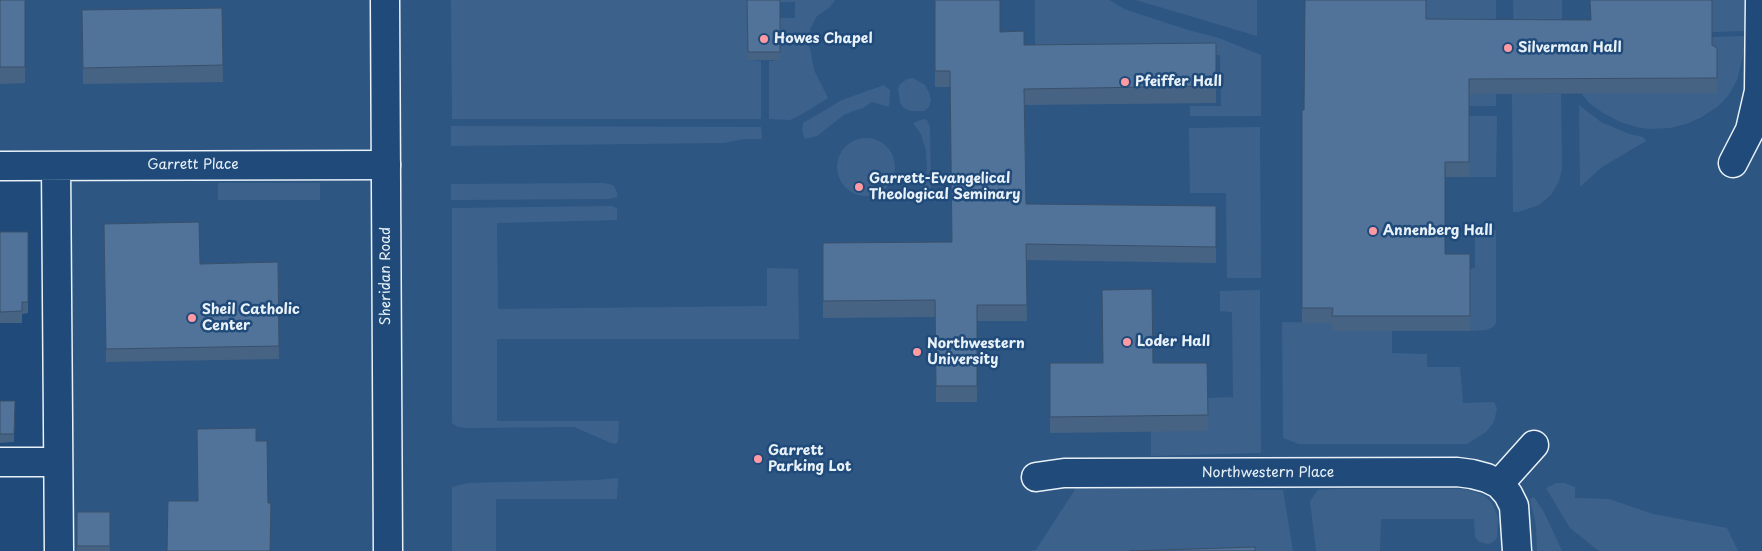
<!DOCTYPE html>
<style>
body{margin:0}
canvas{display:block;background:#1f4a7a}
</style>
<canvas width="1762" height="551"></canvas>
<script>
const g = document.querySelector('canvas').getContext('2d');
g.lineJoin = 'round';
function paint(path, color) { g.fillStyle = color; g.fill(path, 'evenodd'); }
const poly = rows => new Path2D(rows.map(r => 'M' + r).join(''));
function trace(path, color, width, dash) { g.strokeStyle = color; g.lineWidth = width; g.lineCap = dash ? 'butt' : 'round'; g.setLineDash(dash || []); g.stroke(path); }
function label(font, color, halo, rows, align = 'center') {
  g.font = font + ' "Playpen Sans",sans-serif'; g.lineWidth = 5; g.setLineDash([]); g.textBaseline = 'middle'; g.strokeStyle = halo; g.fillStyle = color; for (const [text, x, y, turn = 0] of rows) {
    g.save(); g.translate(x, y); g.rotate((+turn || 0) * Math.PI / 180); g.textAlign = isNaN(turn) ? turn : align; if (halo) g.strokeText(text, 0, 0); g.fillText(text, 0, 0); g.restore();
  }
}
paint(poly([
 [0,0,1762,0,1762,551,74,551,70,152,0,152]
]), '#2e5683');
paint(poly([
 [451,0,835,0,830,7,817,16,810,29,809,43,814,70,828,98,804,113,790,120,769,119,769,61,780,60,780,18,795,18,795,2,748,3,748,60,761,61,761,119,452,119],
 [1035,0,1109,0,1124,9,1188,30,1219,38,1261,55,1261,116,1190,116,1190,106,1221,106,1220,55,1035,57],
 [1136,0,1257,0,1257,36],
 [1426,0,1496,0,1496,34,1426,34],
 [1513,0,1562,0,1562,35,1514,35],
 [1712,0,1746,0,1746,31,1712,32],
 [1745,36,1745,48,1737,80,1728,96,1717,107,1700,118,1686,124,1670,128,1650,129,1636,127,1618,121,1603,113,1588,102,1581,93,1712,60,1712,37],
 [913,78,925,85,929,92,931,100,929,107,924,111,911,111,904,108,900,103,898,89,900,84,907,79],
 [884,85,890,90,889,107,872,102,863,108,845,114,817,136,805,139,802,130,803,123,842,100],
 [1512,93,1561,94,1562,168,1559,181,1551,195,1539,205,1518,212,1513,212],
 [1349,94,1496,94,1496,106,1349,107],
 [1579,105,1601,122,1629,134,1643,137,1646,141,1602,167,1580,187],
 [1469,116,1497,116,1496,177,1469,177],
 [923,119,927,120,930,127,931,191,927,198,923,200,917,196,924,184,927,170,926,151,921,134,913,123],
 [451,126,761,127,762,139,744,139,724,143,451,146],
 [1260,127,1261,278,1227,278,1226,193,1190,193,1189,128],
 '837 167a29 29 0 1 1 58 0a29 29 0 1 1-58 0Z',
 [218,183,320,183,320,200,218,200],
 [604,183,613,185,617,192,617,197,609,199,451,200,451,184],
 [611,206,617,208,617,220,497,223,498,309,767,306,767,268,798,269,799,339,497,339,497,421,619,421,618,441,616,444,611,443,574,427,468,428,458,427,452,423,452,208],
 [1496,230,1496,323,1493,327,1486,330,1470,331,1470,269,1475,268,1475,231],
 [1260,290,1261,453,1151,456,1151,432,1207,398,1233,397,1232,312,1220,311,1220,291],
 [1282,322,1333,323,1333,331,1392,331,1392,353,1427,354,1427,367,1460,367,1463,403,1494,402,1497,408,1494,422,1486,432,1467,444,1299,444,1283,438],
 [618,478,617,499,496,499,496,551,452,551,452,487,468,483,596,480],
 [1557,483,1564,483,1575,487,1575,498,1609,499,1653,514,1727,528,1738,551,1599,551,1570,528,1546,488],
 [1076,488,1283,490,1293,551,1029,551,1036,550],
 [1334,489,1464,489,1476,492,1485,496,1492,503,1498,517,1497,537,1495,541,1489,544,1483,543,1478,541,1475,537,1474,519,1381,519,1380,551,1316,551,1310,501,1318,490],
 [1534,497,1544,512,1562,551,1537,551,1536,525,1530,499]
]), '#3c628c');
const minor = poly([
 [1733,163,1750,130,1759,91,1760,0],
 [0,166,386,165],
 [56,166,59,551],
 [0,462,58,462],
 [1036,477,1064,473,1457,472,1472,474,1487,478,1499,484,1508,494,1514,506,1517,551],
 [1499,484,1534,445]
]);
const major = poly([
 [385,0,388,551]
]);
trace(minor, '#e8f1f8', 31);
trace(major, '#e8f1f8', 31);
trace(minor, '#1f4a7a', 28);
trace(major, '#1f4a7a', 28);
paint(poly([
 [0,0,25,0,25,83,0,84],
 [747,0,780,0,780,60,748,60],
 [935,0,1000,32,1024,45,1216,43,1216,103,1025,105,1026,204,1216,206,1216,263,1026,260,1027,321,977,321,977,402,936,402,935,317,823,318,823,243,952,242,950,87,935,87],
 [222,8,223,82,83,84,82,10],
 [1426,19,1712,45,1717,48,1717,93,1469,94,1469,177,1445,177,1445,254,1470,254,1470,331,1332,331,1332,323,1302,323,1302,110,1304,110],
 [104,224,200,264,278,262,279,359,106,362],
 [0,232,28,232,28,313,22,314,22,323,0,323],
 [1050,363,1207,363,1208,431,1050,433],
 [0,401,15,401,14,442,0,443],
 [77,512,110,512,110,551,77,551]
]), '#466384');
const building = poly([
 [0,0,25,0,25,67,0,67,0,0],
 [747,0,780,0,780,52,748,52,747,0],
 [935,0,1000,0,1000,32,1024,31,1024,45,1216,43,1216,86,1024,89,1026,204,1216,206,1216,247,1026,244,1027,305,977,305,977,386,936,386,935,300,823,301,823,243,952,242,950,71,935,71,935,0],
 [1305,0,1426,0,1426,19,1591,20,1590,0,1712,0,1712,45,1717,48,1717,78,1469,79,1469,162,1445,162,1445,254,1470,254,1470,316,1332,316,1333,308,1302,308,1302,110,1304,110,1305,0],
 [222,8,223,65,83,68,82,10,222,8],
 [199,222,200,264,278,262,279,346,106,349,104,224,199,222],
 [0,232,28,232,28,302,22,302,22,311,0,312,0,232],
 [1152,289,1153,363,1207,363,1208,415,1050,417,1050,363,1103,363,1102,290,1152,289],
 [0,401,15,401,14,434,0,434,0,401],
 [256,428,256,441,267,441,268,503,271,503,270,551,167,551,168,501,198,501,197,429,256,428],
 [77,512,110,512,110,546,77,546,77,512],
 [1255,547,1255,551,1130,551,1255,547]
]);
paint(building, '#517399');
trace(building, '#39506b', 1);
for (const [x, y, r, color] of [
 [764,39,5,"#ff9aa2"],
 [1508,48,5,"#ff9aa2"],
 [1125,82,5,"#ff9aa2"],
 [859,187,5,"#ff9aa2"],
 [1373,231,5,"#ff9aa2"],
 [192,318,5,"#ff9aa2"],
 [1127,342,5,"#ff9aa2"],
 [917,352,5,"#ff9aa2"],
 [758,459,5,"#ff9aa2"]
]) { const dot = new Path2D(); dot.arc(x, y, r, 0, 2 * Math.PI); g.fillStyle = color; g.fill(dot); trace(dot, '#1f4a7a', 2); }
label('bold 14px', '#e8f1f8', '#1f4a7a', [
 ["Howes Chapel",774,39],
 ["Silverman Hall",1518,48],
 ["Pfeiffer Hall",1135,82],
 ["Garrett-Evangelical",869,179],
 ["Theological Seminary",869,195],
 ["Annenberg Hall",1383,231],
 ["Sheil Catholic",202,310],
 ["Center",202,326],
 ["Loder Hall",1137,342],
 ["Northwestern",927,344],
 ["University",927,360],
 ["Garrett",768,451],
 ["Parking Lot",768,467]
], 'left');
label('14px', '#e8f1f8', '#1f4a7a', [
 ["Garrett Place",193,165],
 ["Sheridan Road",386,276,-90],
 ["Northwestern Place",1268,473]
]);
</script>
